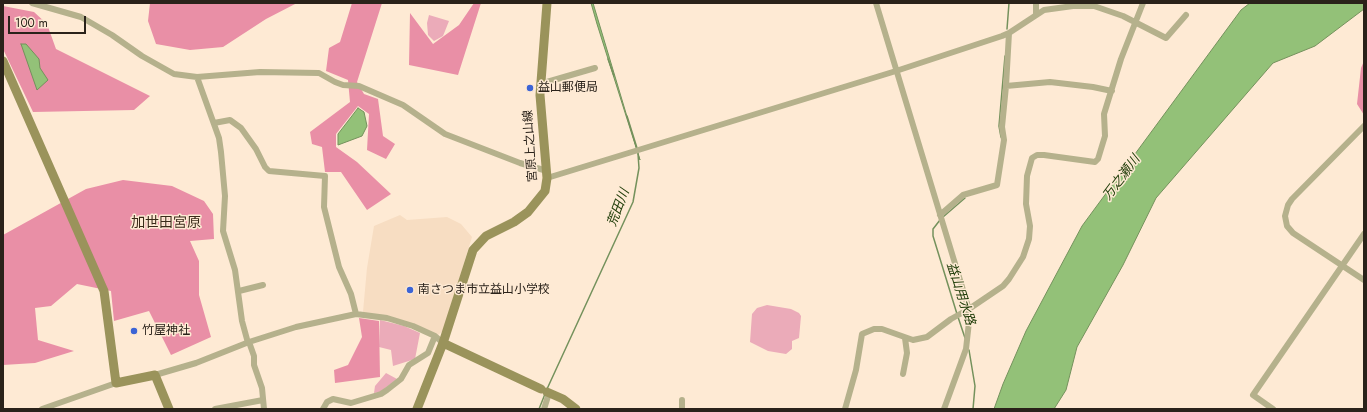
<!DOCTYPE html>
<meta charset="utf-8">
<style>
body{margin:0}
#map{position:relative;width:1367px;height:412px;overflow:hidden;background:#feead4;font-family:Jost,sans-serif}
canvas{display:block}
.frame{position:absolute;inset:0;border:4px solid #2a221a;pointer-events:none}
.scale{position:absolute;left:8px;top:16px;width:78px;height:18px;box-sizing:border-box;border:2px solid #2a221a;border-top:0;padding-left:5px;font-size:12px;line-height:14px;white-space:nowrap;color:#2a221a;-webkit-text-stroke:3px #feead4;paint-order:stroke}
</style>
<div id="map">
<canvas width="1367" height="412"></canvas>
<div class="frame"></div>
<div class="scale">100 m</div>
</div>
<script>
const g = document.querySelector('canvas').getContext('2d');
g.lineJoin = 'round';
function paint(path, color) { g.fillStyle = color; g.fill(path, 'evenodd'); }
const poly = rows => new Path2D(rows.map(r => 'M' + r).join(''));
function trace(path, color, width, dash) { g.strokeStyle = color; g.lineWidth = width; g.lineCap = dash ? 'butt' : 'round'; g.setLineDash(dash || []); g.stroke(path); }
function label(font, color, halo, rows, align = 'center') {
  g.font = font + ' Jost,"Noto Sans JP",sans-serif'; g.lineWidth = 3; g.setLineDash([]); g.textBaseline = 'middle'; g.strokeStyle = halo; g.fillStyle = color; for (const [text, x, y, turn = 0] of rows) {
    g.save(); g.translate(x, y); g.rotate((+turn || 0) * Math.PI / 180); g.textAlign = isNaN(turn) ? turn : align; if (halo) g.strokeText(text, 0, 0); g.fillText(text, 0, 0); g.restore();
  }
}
paint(poly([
 [400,215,407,220,447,217,461,224,472,237,443,331,438,335,363,312,367,268,374,226]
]), '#f7ddc2');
paint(poly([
 [429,15,449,21,443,36,434,41,428,35,427,23],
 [767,305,791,309,799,313,801,316,799,338,792,341,792,349,786,354,768,351,750,342,752,314,757,308],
 [380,320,404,326,420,333,415,359,393,366,391,350,379,347],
 [386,373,397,379,380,392,374,393,375,386]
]), '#ebabb9');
paint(poly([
 [150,3,297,3,266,19,223,47,190,50,156,44,148,21],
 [352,3,382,3,357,82,364,94,378,99,383,136,395,144,386,159,367,150,369,114,358,106,336,134,336,147,357,162,391,194,367,210,341,172,325,172,322,147,312,144,310,132,350,102,348,80,326,71,329,48,340,42],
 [474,3,481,3,458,75,409,65,410,13,433,44,459,25],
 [3,6,34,12,47,24,56,49,150,96,134,110,33,112,3,49],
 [1364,61,1364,115,1357,104,1361,68],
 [123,180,172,186,204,201,213,214,214,239,190,241,199,261,199,295,211,337,171,355,149,311,114,321,111,291,77,284,51,306,35,308,38,340,74,351,35,363,3,365,3,235,86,189],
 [359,318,379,321,380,377,335,383,334,370,348,365,362,337]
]), '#e98fa6');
const water = poly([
 [591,3,593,3,640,160,597,24,591,3],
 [1250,3,1364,3,1364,9,1315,46,1273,63,1156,198,1123,265,1077,347,1066,390,1054,409,994,409,1003,384,1026,331,1082,226,1241,10,1250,3],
 [21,44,26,44,39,59,40,68,48,80,37,90,21,44],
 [358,108,364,112,367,126,362,136,338,145,338,134,358,108]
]);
paint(water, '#93c178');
trace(water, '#74915c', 1);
trace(poly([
 [1007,29,1009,3],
 [608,59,614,76],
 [627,116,637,148],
 [1001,137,999,126,1005,56],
 [943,217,965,198],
 [940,220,933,229,933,236,957,314],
 [958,317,965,338],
 [969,350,975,386,973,409],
 [547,389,633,202,639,168,638,154],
 [539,409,545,394]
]), '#74915c', 1.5);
trace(poly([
 [32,3,81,17,112,35,142,56,174,74,197,77,260,72,319,73,335,82,343,85,359,86,403,105,445,134,520,163,547,171],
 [876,3,970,313,966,349,944,409],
 [1036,3,1036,14],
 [197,77,219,138,221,152,225,196,223,231,235,270,242,321,248,343],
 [540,84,595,68],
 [1006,86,1009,33],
 [214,123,230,120,241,128,256,149,265,167,269,171,325,176,324,207,339,267,351,294,356,314],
 [1364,126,1292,199,1288,205,1285,216,1287,226,1293,233,1364,280],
 [547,178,896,71,1002,36,1009,33,1044,10,1073,6,1094,6,1123,16,1166,38,1186,15],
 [940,215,963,195,997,185,1004,140,1002,127,1006,86,1050,82,1093,87,1112,91],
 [239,291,263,285],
 [249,342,254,356,254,365,262,388,264,409],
 [903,374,907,353,905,338],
 [155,375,196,363,249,342,296,327,356,314,387,318,413,326,435,336,443,343],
 [42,409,116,383],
 [215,409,263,400],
 [323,409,327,402,333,399,351,403,381,394,387,390,401,379,409,365,428,353,435,336],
 [544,409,549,393],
 [682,409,682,400],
 [845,409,856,370,862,334,874,329,882,329,913,340,927,337,951,319,969,309,1003,286,1009,279,1023,257,1029,239,1030,226,1026,204,1027,176,1032,158,1037,155,1044,155,1095,162,1098,159,1105,136,1104,114,1121,59,1143,3],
 [1273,409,1253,395,1364,234]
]), '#b5b18c', 6);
trace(poly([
 [3,61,104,291,116,383,155,375,169,409],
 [443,343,541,389],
 [547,392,563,399,576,409],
 [417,409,443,343,473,250,486,236,514,222,528,212,545,191,547,178,540,95,547,3]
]), '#9a935b', 9);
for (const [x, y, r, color] of [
 [530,88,4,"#3c64d5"],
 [410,290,4,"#3c64d5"],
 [134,331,4,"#3c64d5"]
]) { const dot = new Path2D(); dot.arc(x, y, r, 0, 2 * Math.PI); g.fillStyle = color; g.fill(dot); trace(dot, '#feead4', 1.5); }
label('12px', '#2a221a', '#feead4', [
 ["益山郵便局",538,88],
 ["南さつま市立益山小学校",418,290],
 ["竹屋神社",142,331]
], 'left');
label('12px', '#2a221a', '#feead4', [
 ["宮原上之山線",531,146,-94]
]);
label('italic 13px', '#203d09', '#feead4', [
 ["万之瀬川",1122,178,-53],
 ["荒田川",619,208,-69],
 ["益山用水路",960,294,72]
]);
label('14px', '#3b2b1a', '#feead4', [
 ["加世田宮原",166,224]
]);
</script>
